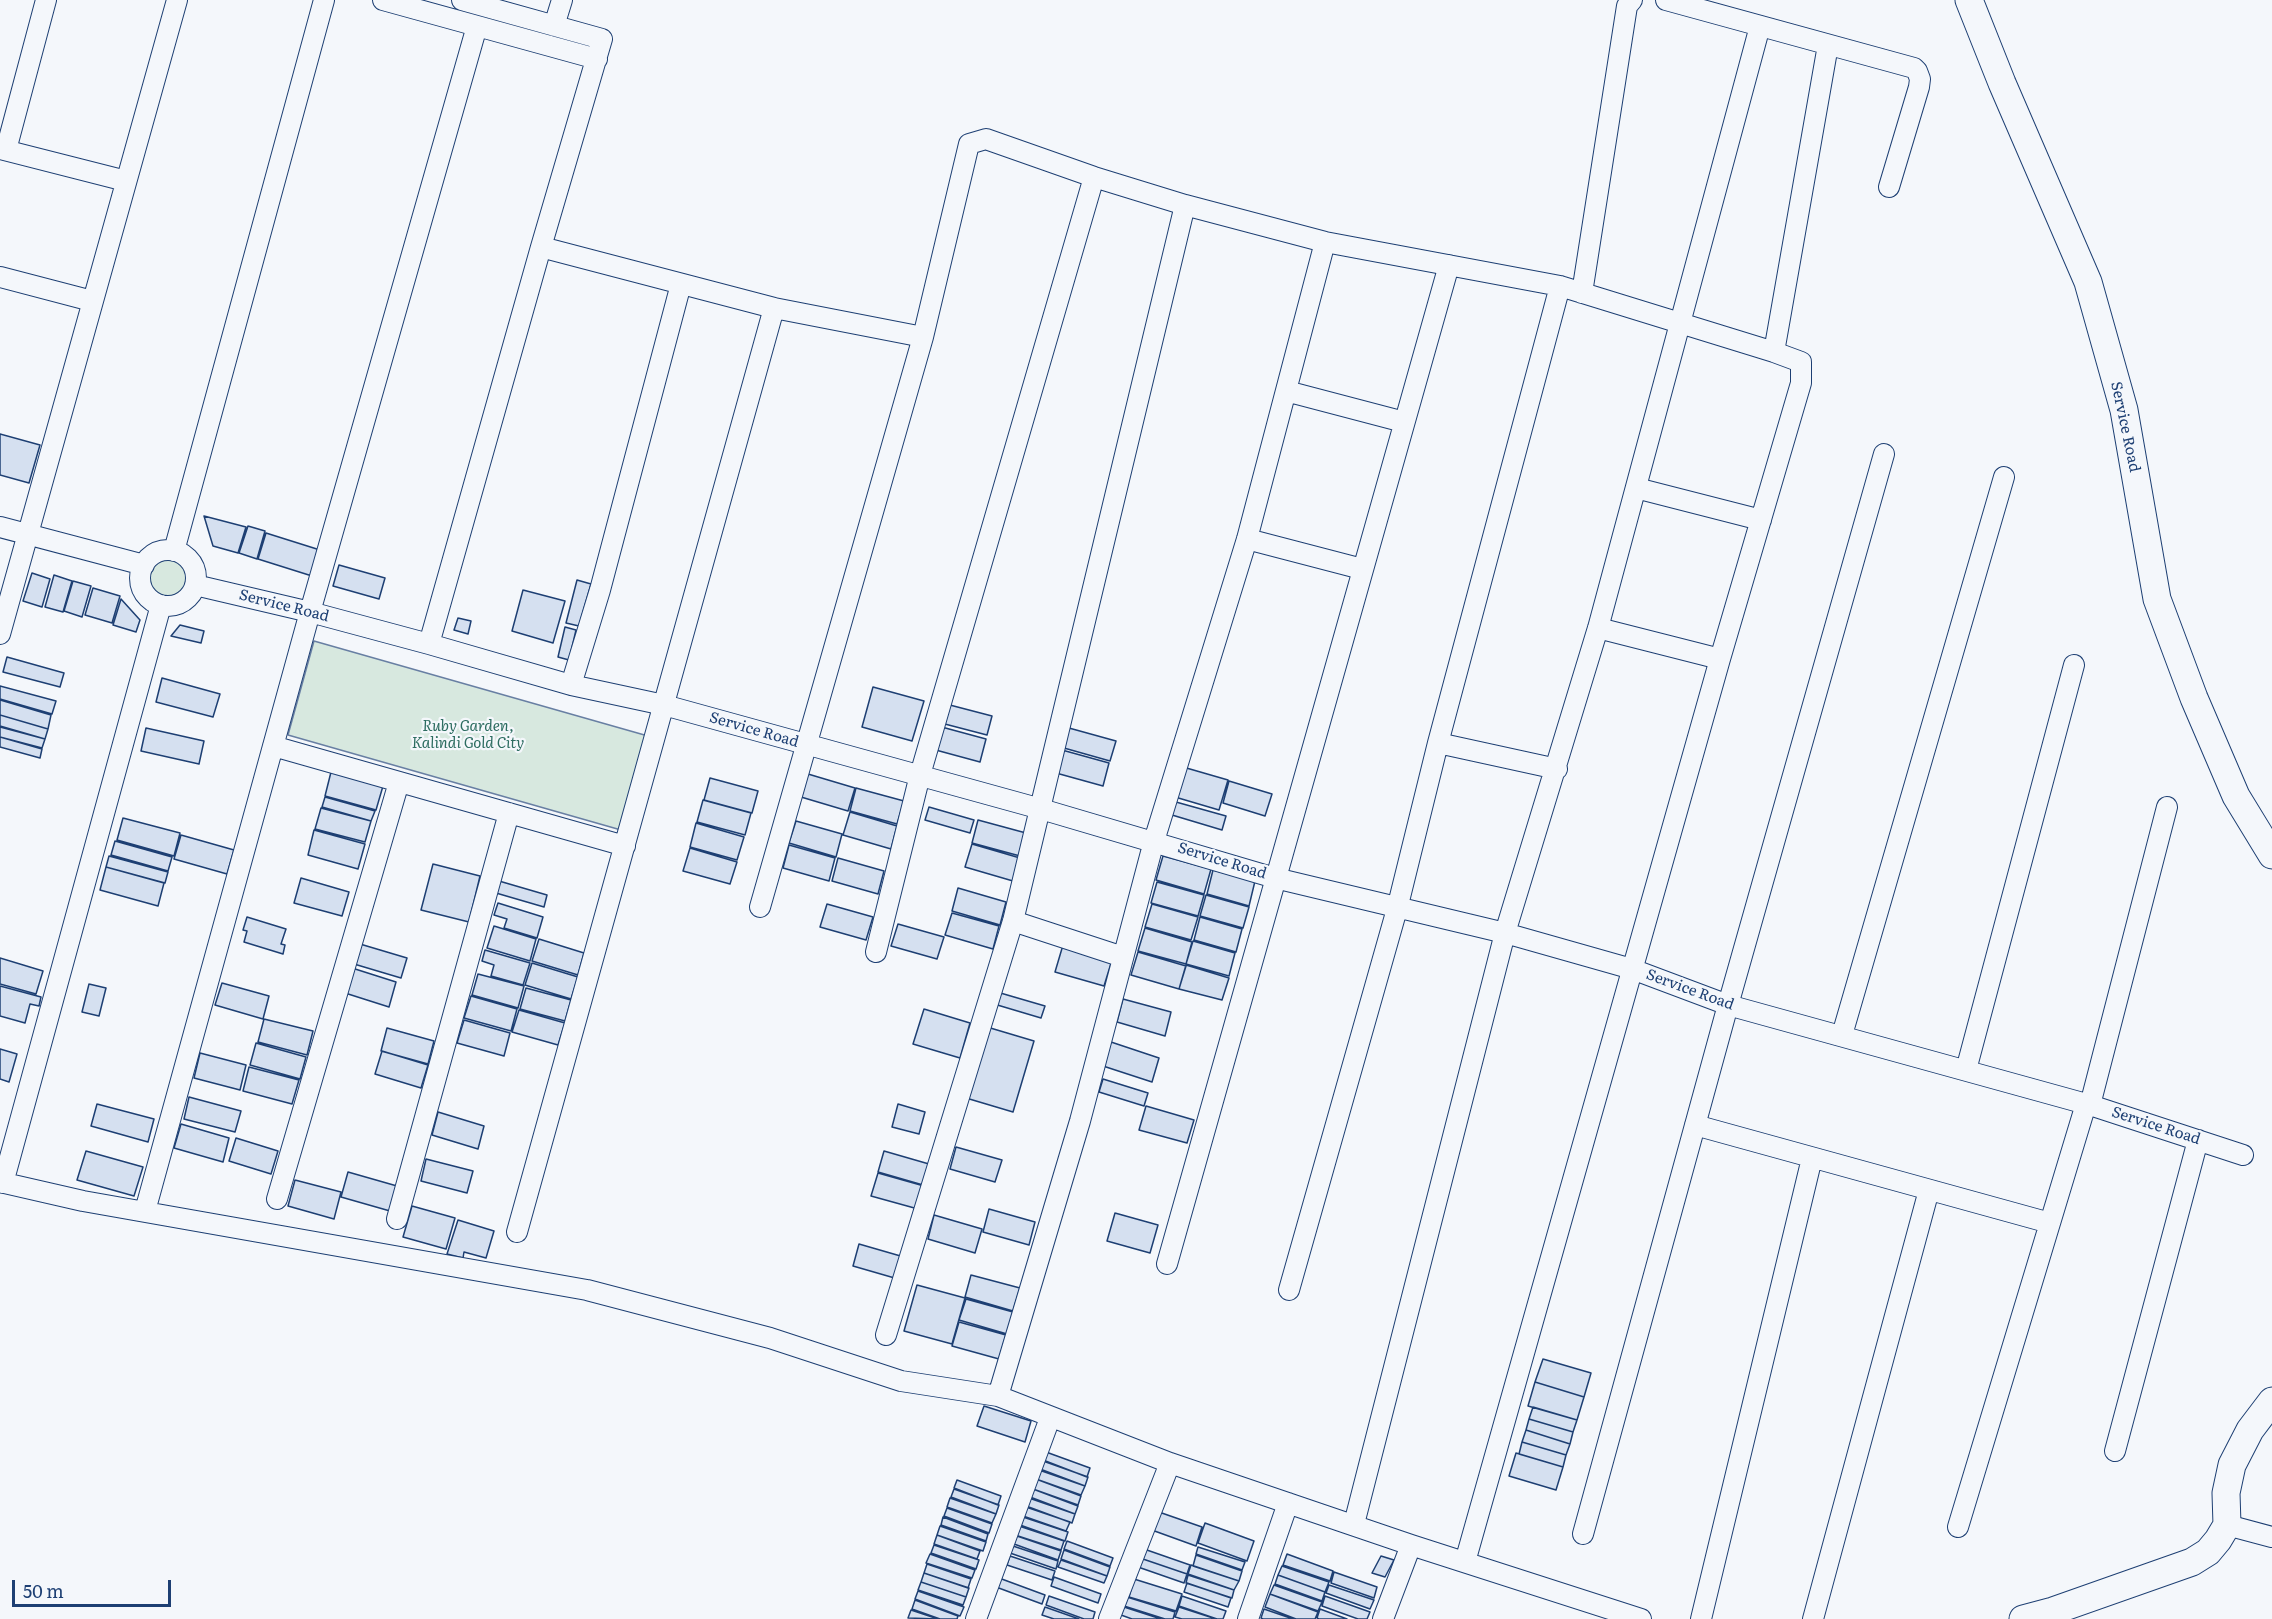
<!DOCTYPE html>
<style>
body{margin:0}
#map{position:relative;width:2272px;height:1619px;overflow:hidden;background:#f4f7fb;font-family:Literata,serif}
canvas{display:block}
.scale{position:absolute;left:12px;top:1580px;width:159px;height:27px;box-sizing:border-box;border:3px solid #1d3f73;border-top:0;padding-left:8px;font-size:18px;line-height:21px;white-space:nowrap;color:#1d3f73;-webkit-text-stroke:4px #f4f7fb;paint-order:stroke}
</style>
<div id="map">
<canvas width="2272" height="1619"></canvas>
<div class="scale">50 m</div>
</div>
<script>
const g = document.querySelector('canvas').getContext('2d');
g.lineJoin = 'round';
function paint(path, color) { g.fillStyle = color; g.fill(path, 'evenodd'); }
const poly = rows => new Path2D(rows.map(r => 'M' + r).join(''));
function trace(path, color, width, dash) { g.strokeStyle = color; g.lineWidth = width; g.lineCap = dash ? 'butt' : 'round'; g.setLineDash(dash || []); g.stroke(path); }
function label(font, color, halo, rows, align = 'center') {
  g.font = font + ' Literata,serif'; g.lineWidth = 4.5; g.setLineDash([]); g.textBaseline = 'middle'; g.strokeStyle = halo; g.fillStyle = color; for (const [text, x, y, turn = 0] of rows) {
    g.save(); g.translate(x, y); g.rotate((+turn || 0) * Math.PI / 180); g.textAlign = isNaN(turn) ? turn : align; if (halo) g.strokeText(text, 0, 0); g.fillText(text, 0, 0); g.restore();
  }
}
const green = poly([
 '142 578a27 27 0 1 1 54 0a27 27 0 1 1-54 0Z',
 [314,641,648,736,621,830,288,735,314,641]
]);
paint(green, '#d7e8df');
trace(green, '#687fa3', 1.5);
const building = poly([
 [0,434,40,445,29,483,0,475,0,434],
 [204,516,246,527,238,553,213,546,204,516],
 [248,526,265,531,257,559,239,553,248,526],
 [266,533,320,550,312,576,258,559,266,533],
 [339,565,385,578,379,599,333,586,339,565],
 [32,573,50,579,42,607,23,601,32,573],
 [54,575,72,581,63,612,45,607,54,575],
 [577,580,591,584,579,626,566,623,577,580],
 [73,581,91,586,82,617,64,611,73,581],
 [93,588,120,596,112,623,85,615,93,588],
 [523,590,565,601,553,643,512,631,523,590],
 [121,599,140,620,136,632,113,625,121,599],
 [458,618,471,621,468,634,454,630,458,618],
 [180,625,204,631,201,643,171,636,180,625],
 [565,627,576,630,569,660,558,657,565,627],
 [7,657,64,673,60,687,3,672,7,657],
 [162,678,220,694,213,717,156,702,162,678],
 [0,686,56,701,52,714,0,699,0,686],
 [873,687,924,701,912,741,862,727,873,687],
 [0,700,51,715,48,729,0,715,0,700],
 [946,704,992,716,987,735,941,723,946,704],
 [0,715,48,729,45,739,0,726,0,715],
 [938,726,986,739,980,762,932,749,938,726],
 [0,727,45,739,42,748,0,737,0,727],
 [146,728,204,741,199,764,141,751,146,728],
 [1069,728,1116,741,1110,761,1064,748,1069,728],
 [0,737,42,749,40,758,0,747,0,737],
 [1062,750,1109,763,1103,786,1056,773,1062,750],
 [1183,767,1228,780,1219,810,1175,797,1183,767],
 [331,772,383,786,376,810,325,796,331,772],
 [808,774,855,788,848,811,801,797,808,774],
 [710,778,758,791,752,813,704,800,710,778],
 [1229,781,1272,794,1265,816,1223,803,1229,781],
 [856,788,904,801,897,824,850,811,856,788],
 [325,797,375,811,371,821,322,807,325,797],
 [703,800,751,813,745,835,697,822,703,800],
 [1176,802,1226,816,1222,830,1172,815,1176,802],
 [929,807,974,820,970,833,925,820,929,807],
 [321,808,371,821,365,842,315,829,321,808],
 [850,812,897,826,891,849,843,835,850,812],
 [123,818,180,833,174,856,117,840,123,818],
 [978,820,1026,833,1020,856,972,843,978,820],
 [796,821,842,834,836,857,789,843,796,821],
 [696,823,744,837,737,860,690,847,696,823],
 [314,830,365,844,358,869,308,855,314,830],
 [181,835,234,850,227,874,174,859,181,835],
 [115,841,172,857,168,871,111,855,115,841],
 [972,844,1020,858,1013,881,965,867,972,844],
 [789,845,835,858,829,881,783,868,789,845],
 [690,848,737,862,730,884,683,871,690,848],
 [109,856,168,872,165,883,106,867,109,856],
 [1163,856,1211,869,1204,894,1156,880,1163,856],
 [838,858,884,871,878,894,832,881,838,858],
 [433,864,480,876,469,922,421,910,433,864],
 [106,867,164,883,158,906,100,890,106,867],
 [1213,870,1255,881,1249,906,1207,894,1213,870],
 [301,878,349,892,342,916,294,903,301,878],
 [499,881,547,895,544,907,496,893,499,881],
 [1157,882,1204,895,1198,916,1151,903,1157,882],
 [958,888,1006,902,1000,925,952,911,958,888],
 [1206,895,1249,907,1243,928,1200,916,1206,895],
 [498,903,543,917,537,938,504,928,507,919,494,915,498,903],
 [827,904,873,917,866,940,820,927,827,904],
 [1152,904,1198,917,1191,940,1145,927,1152,904],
 [952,913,999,926,993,949,945,935,952,913],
 [247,917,286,929,281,944,285,945,283,954,244,942,247,931,243,930,247,917],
 [1200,917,1242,929,1236,952,1194,940,1200,917],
 [898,924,944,937,937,959,891,946,898,924],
 [494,926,536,939,530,961,487,948,494,926],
 [1145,928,1192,942,1186,964,1138,951,1145,928],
 [539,939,584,953,578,975,532,961,539,939],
 [1193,941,1235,953,1229,976,1186,964,1193,941],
 [360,944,407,958,401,978,354,964,360,944],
 [1063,945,1112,960,1104,986,1055,972,1063,945],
 [485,950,530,963,523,985,491,976,494,965,482,961,485,950],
 [1138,952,1186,966,1179,989,1131,975,1138,952],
 [0,958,43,971,36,994,0,984,0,958],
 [532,963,578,977,571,999,525,985,532,963],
 [1186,965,1229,978,1222,1000,1179,989,1186,965],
 [352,968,396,982,389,1007,345,993,352,968],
 [478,974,524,986,518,1008,472,995,478,974],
 [222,983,269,996,263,1019,215,1005,222,983],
 [89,984,106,988,99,1016,82,1012,89,984],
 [0,986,41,997,39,1006,30,1004,25,1023,0,1016,0,986],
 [526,988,571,1000,565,1021,520,1009,526,988],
 [997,992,1045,1006,1041,1018,994,1004,997,992],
 [471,996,517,1009,511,1031,464,1018,471,996],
 [1123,999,1171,1012,1165,1036,1117,1022,1123,999],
 [924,1009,970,1023,960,1058,913,1044,924,1009],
 [519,1010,565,1023,558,1045,512,1032,519,1010],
 [264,1019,313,1031,307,1055,258,1042,264,1019],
 [464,1020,510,1033,504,1056,457,1043,464,1020],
 [987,1027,1034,1041,1013,1112,966,1098,987,1027],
 [387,1028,434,1041,428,1064,381,1051,387,1028],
 [1111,1042,1159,1058,1152,1082,1103,1066,1111,1042],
 [256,1043,306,1057,300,1079,250,1065,256,1043],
 [0,1049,17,1054,9,1082,0,1079,0,1049],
 [382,1051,428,1065,421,1088,375,1074,382,1051],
 [200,1053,246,1065,240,1090,194,1078,200,1053],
 [249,1067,299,1080,292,1104,243,1091,249,1067],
 [1103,1079,1148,1093,1144,1106,1099,1092,1103,1079],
 [189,1097,241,1111,235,1132,184,1119,189,1097],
 [97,1104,154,1119,148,1142,91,1126,97,1104],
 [898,1104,925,1112,919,1134,892,1127,898,1104],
 [1146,1106,1194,1120,1187,1143,1139,1130,1146,1106],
 [438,1112,484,1126,478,1149,432,1135,438,1112],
 [181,1124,229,1138,223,1162,174,1148,181,1124],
 [236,1138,278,1151,271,1174,229,1161,236,1138],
 [956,1147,1002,1160,995,1182,950,1169,956,1147],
 [86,1151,143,1167,134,1196,77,1180,86,1151],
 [884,1151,929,1164,923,1185,878,1172,884,1151],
 [426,1159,473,1171,467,1193,421,1181,426,1159],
 [348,1172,397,1186,390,1211,341,1197,348,1172],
 [878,1173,924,1186,918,1209,871,1196,878,1173],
 [295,1180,341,1192,334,1219,288,1206,295,1180],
 [412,1206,455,1218,446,1249,403,1237,412,1206],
 [989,1209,1035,1222,1029,1245,983,1232,989,1209],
 [1115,1213,1158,1225,1150,1253,1107,1241,1115,1213],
 [934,1215,982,1229,975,1253,928,1239,934,1215],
 [458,1220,494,1231,486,1258,464,1252,463,1258,447,1254,458,1220],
 [859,1244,904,1257,898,1279,853,1266,859,1244],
 [971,1275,1020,1288,1013,1311,965,1297,971,1275],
 [917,1285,965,1298,952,1344,904,1331,917,1285],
 [966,1299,1013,1312,1007,1334,959,1320,966,1299],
 [959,1322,1006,1335,999,1359,952,1346,959,1322],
 [1543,1359,1591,1373,1584,1397,1535,1382,1543,1359],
 [1535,1382,1584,1397,1577,1420,1528,1406,1535,1382],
 [984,1406,1031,1421,1025,1442,977,1426,984,1406],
 [1533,1407,1577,1420,1573,1432,1529,1419,1533,1407],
 [1529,1419,1573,1432,1570,1444,1526,1430,1529,1419],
 [1526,1430,1570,1444,1566,1455,1522,1442,1526,1430],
 [1522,1442,1566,1455,1563,1467,1519,1454,1522,1442],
 [1046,1452,1090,1468,1087,1477,1043,1460,1046,1452],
 [1516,1453,1563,1467,1556,1490,1509,1476,1516,1453],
 [1043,1461,1088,1477,1085,1486,1040,1469,1043,1461],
 [1039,1470,1085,1486,1081,1495,1036,1479,1039,1470],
 [1036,1479,1081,1496,1078,1505,1033,1489,1036,1479],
 [957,1480,1001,1496,998,1505,954,1488,957,1480],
 [954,1489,999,1505,996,1514,951,1497,954,1489],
 [1033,1489,1078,1506,1075,1514,1030,1497,1033,1489],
 [950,1498,996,1514,992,1523,947,1507,950,1498],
 [1029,1498,1075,1514,1072,1523,1026,1506,1029,1498],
 [1026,1507,1070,1522,1066,1531,1023,1516,1026,1507],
 [947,1508,992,1524,989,1533,944,1516,947,1508],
 [1156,1511,1202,1527,1196,1546,1149,1529,1156,1511],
 [943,1517,988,1534,986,1541,941,1525,943,1517],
 [1023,1517,1068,1532,1065,1541,1020,1525,1023,1517],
 [1205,1523,1254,1541,1247,1561,1198,1543,1205,1523],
 [940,1526,986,1542,983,1551,937,1535,940,1526],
 [1019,1526,1064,1541,1061,1550,1015,1535,1019,1526],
 [937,1535,980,1551,977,1559,934,1544,937,1535],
 [1017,1536,1061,1551,1058,1560,1014,1544,1017,1536],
 [1067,1541,1113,1558,1110,1566,1064,1549,1067,1541],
 [934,1545,979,1560,976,1569,931,1553,934,1545],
 [1013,1546,1058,1561,1056,1569,1010,1553,1013,1546],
 [1198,1547,1245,1562,1242,1570,1196,1554,1198,1547],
 [1144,1549,1190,1565,1187,1574,1140,1558,1144,1549],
 [1064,1550,1110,1567,1107,1576,1061,1559,1064,1550],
 [930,1554,975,1570,972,1578,926,1563,930,1554],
 [1287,1554,1333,1571,1330,1581,1283,1565,1287,1554],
 [1196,1555,1242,1571,1239,1581,1193,1566,1196,1555],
 [1010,1556,1055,1571,1052,1580,1007,1565,1010,1556],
 [1381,1556,1394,1560,1385,1577,1372,1573,1381,1556],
 [1140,1558,1187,1574,1184,1583,1138,1567,1140,1558],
 [1061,1560,1107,1576,1104,1583,1058,1567,1061,1560],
 [927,1564,971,1579,968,1588,924,1573,927,1564],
 [1191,1565,1239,1581,1234,1590,1188,1574,1191,1565],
 [1282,1566,1329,1582,1325,1592,1278,1575,1282,1566],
 [1334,1572,1377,1587,1374,1598,1331,1583,1334,1572],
 [924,1573,969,1588,966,1597,921,1582,924,1573],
 [1188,1575,1234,1590,1232,1598,1186,1583,1188,1575],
 [1278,1575,1325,1592,1322,1601,1275,1584,1278,1575],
 [1054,1577,1101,1594,1098,1603,1051,1586,1054,1577],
 [999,1578,1045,1595,1042,1604,996,1587,999,1578],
 [1134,1579,1182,1594,1176,1611,1129,1597,1134,1579],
 [921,1582,966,1597,963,1605,918,1590,921,1582],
 [1187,1583,1231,1598,1228,1607,1184,1592,1187,1583],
 [1274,1585,1322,1602,1318,1611,1270,1594,1274,1585],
 [1329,1585,1374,1600,1370,1609,1326,1593,1329,1585],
 [918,1591,964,1607,960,1616,915,1599,918,1591],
 [1270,1594,1318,1612,1315,1619,1296,1619,1265,1607,1270,1594],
 [1049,1596,1095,1612,1093,1619,1084,1619,1046,1605,1049,1596],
 [1182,1596,1226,1611,1223,1619,1217,1619,1179,1606,1182,1596],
 [1325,1596,1370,1612,1367,1619,1358,1619,1322,1606,1325,1596],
 [1127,1597,1175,1612,1173,1619,1165,1619,1124,1606,1127,1597],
 [915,1600,958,1616,957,1619,940,1619,912,1609,915,1600],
 [1045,1607,1079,1619,1054,1619,1042,1615,1045,1607],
 [1124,1607,1161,1619,1132,1619,1121,1615,1124,1607],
 [1179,1607,1216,1619,1182,1619,1175,1617,1179,1607],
 [1264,1609,1293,1619,1263,1619,1261,1618,1264,1609],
 [1320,1609,1347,1619,1319,1619,1317,1618,1320,1609],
 [911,1610,938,1619,908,1618,911,1610]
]);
paint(building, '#d5e0f0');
trace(building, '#1d3f73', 1.5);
const street = poly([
 [383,0,597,59],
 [1666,0,1914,68,1917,71,1920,79,1919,87,1889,187],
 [554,26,562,0],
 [0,149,126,181],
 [6,150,46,0],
 [541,247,774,308,923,337],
 [0,277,92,301],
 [1582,293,1627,6,1632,0],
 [1774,352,1828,45],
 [1286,391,1404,422],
 [1636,488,1761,520],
 [0,527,144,565],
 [1247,539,1362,569],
 '140 578a28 28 0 1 1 56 0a28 28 0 1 1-56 0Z',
 [174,551,324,0],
 [195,585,310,612,429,644,571,685,664,705,1041,809,1275,878,1505,933,1632,969,1728,1005,2090,1105,2243,1155],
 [1598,628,1720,659],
 [0,634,177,0],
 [429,644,541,247,602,39,462,0],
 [571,685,600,590,681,284],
 [1438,743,1557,769],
 [273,746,625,846],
 [760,907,923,337,969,144,986,139,1094,177,1185,205,1325,242,1560,286,1774,352,1801,362,1801,383,1720,659,1465,1562],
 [1013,921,1123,957],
 [876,952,920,775,1094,177],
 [1842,1035,2004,477],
 [1966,1070,2074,665],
 [2090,1105,2167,807],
 [1695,1125,2050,1223],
 [0,1182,83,1201,587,1290,770,1338,901,1381,998,1396,1170,1463,1411,1545,1641,1619],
 [3,1183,161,605],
 [277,1199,399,782],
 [145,1211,310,612,477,26],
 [397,1219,509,813],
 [517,1232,774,308],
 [1167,1264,1449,265],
 [1289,1290,1397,909,1438,743,1560,286],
 [886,1335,1013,921,1185,205],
 [998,1396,1080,1121,1154,841,1247,539,1325,242],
 [2115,1451,2198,1140],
 [1354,1524,1505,933,1598,628,1760,26],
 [2227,1525,2272,1537],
 [1958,1527,2086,1104],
 [1583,1534,1728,1005,1884,454],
 [976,1619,1050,1418],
 [1109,1619,1170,1463],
 [1248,1619,1288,1503],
 [1383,1619,1411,1545],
 [1701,1619,1812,1158],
 [1813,1619,1929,1190]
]);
const secondary = poly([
 [1969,0,2002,83,2088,282,2124,410,2157,599,2194,698,2236,796,2272,855],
 [2023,1619,2053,1611,2192,1562,2208,1552,2218,1540,2227,1525,2226,1493,2232,1465,2250,1430,2272,1401]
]);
trace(street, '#1d3f73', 22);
trace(secondary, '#1d3f73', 29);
trace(street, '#f4f7fb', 20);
trace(secondary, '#f4f7fb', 27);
label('15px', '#1d3f73', '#f4f7fb', [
 ["Service Road",2125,427,78],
 ["Service Road",284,606,14],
 ["Service Road",754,730,16],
 ["Service Road",1222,861,17],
 ["Service Road",1690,990,20],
 ["Service Road",2156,1126,18]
]);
label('italic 15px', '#2c6c60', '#f4f7fb', [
 ["Ruby Garden,",468,727],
 ["Kalindi Gold City",468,744]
]);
</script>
